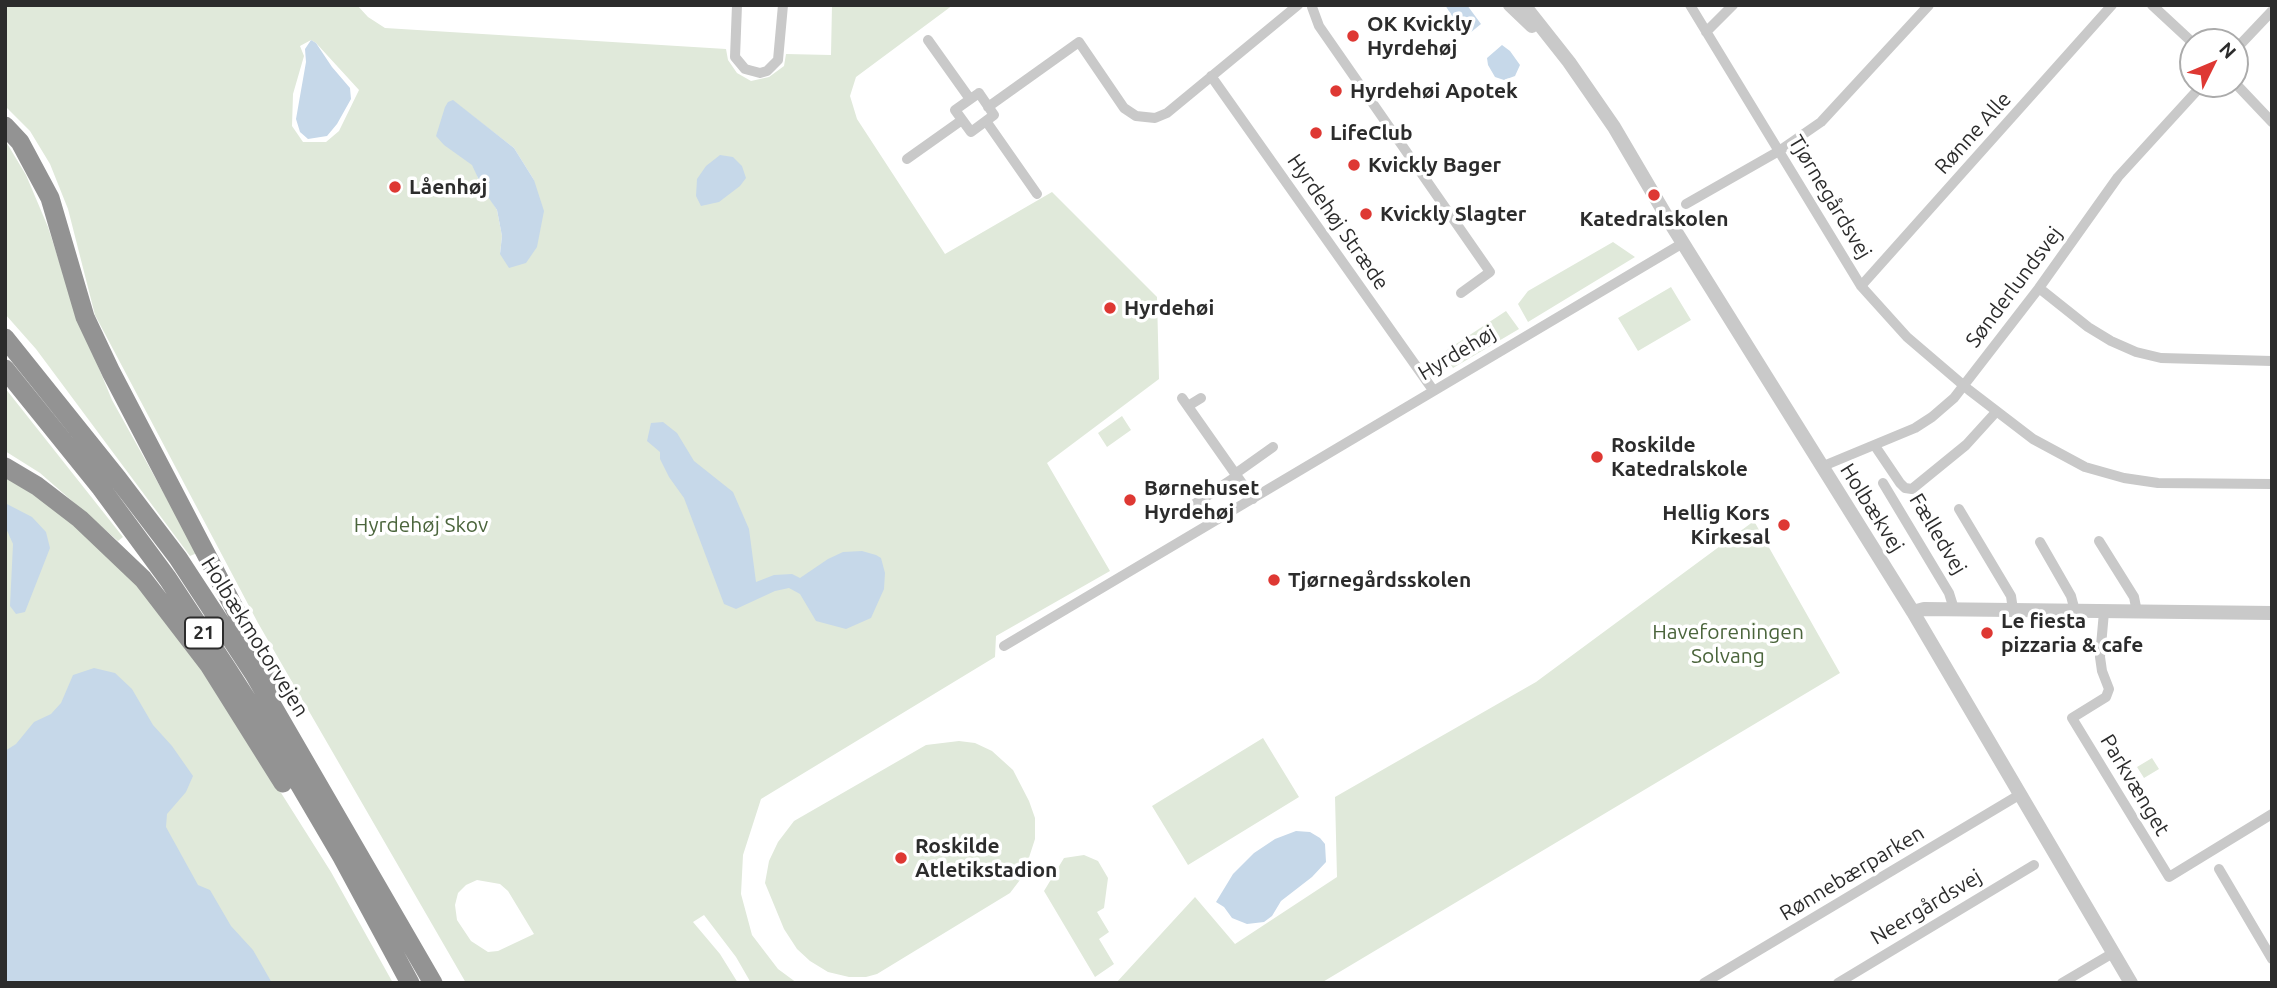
<!DOCTYPE html>
<meta charset="utf-8">
<style>
body{margin:0}
#map{position:relative;width:2277px;height:988px;overflow:hidden;background:#fff;font-family:Ubuntu,sans-serif}
canvas{display:block}
.frame{position:absolute;inset:0;border:7px solid #2c2c2c;pointer-events:none}
.north{position:absolute;left:2179px;top:28px;width:70px;height:70px;box-sizing:border-box;background:#fff;border:2px solid #ababab;border-radius:50%;rotate:47deg;font-size:19px;font-weight:700;line-height:28px;text-align:center;color:#2c2c2c}
.north::after{content:'';display:block;margin:auto;width:24px;height:32px;background:#de3833;clip-path:polygon(50% 0,100% 100%,50% 72%,0 100%)}
</style>
<div id="map">
<canvas width="2277" height="988"></canvas>
<div class="frame"></div>
<div class="north">N</div>
</div>
<script>
const g = document.querySelector('canvas').getContext('2d');
g.lineJoin = 'round';
function paint(path, color) { g.fillStyle = color; g.fill(path, 'evenodd'); }
const poly = rows => new Path2D(rows.map(r => 'M' + r).join(''));
function trace(path, color, width, dash) { g.strokeStyle = color; g.lineWidth = width; g.lineCap = dash ? 'butt' : 'round'; g.setLineDash(dash || []); g.stroke(path); }
function label(font, color, halo, rows, align = 'center') {
  g.font = font + ' Ubuntu,sans-serif'; g.lineWidth = 7; g.setLineDash([]); g.textBaseline = 'middle'; g.strokeStyle = halo; g.fillStyle = color; for (const [text, x, y, turn = 0] of rows) {
    g.save(); g.translate(x, y); g.rotate((+turn || 0) * Math.PI / 180); g.textAlign = isNaN(turn) ? turn : align; if (halo) g.strokeText(text, 0, 0); g.fillText(text, 0, 0); g.restore();
  }
}
paint(poly([
 [5,5,357,5,368,17,385,28,726,49,728,60,737,73,751,81,769,77,784,66,786,54,831,55,832,5,953,5,856,77,850,96,857,119,945,254,1052,192,1157,297,1159,379,1047,463,1110,571,996,636,995,657,761,799,743,855,741,894,752,935,778,969,797,983,751,983,736,957,704,915,693,922,720,954,738,983,466,983,258,623,95,315,68,209,50,164,30,131,5,106],
 [311,40,316,43,359,90,339,131,326,142,303,142,292,126,293,94,304,56,300,46],
 [453,101,514,148,534,180,500,254,502,236,497,210,478,178],
 [477,880,500,884,508,891,534,934,498,951,488,952,471,941,457,920,455,905,458,893,466,885],
 [5,140,26,175,48,227,74,308,112,400,197,553,190,556,36,349,5,314],
 [1613,242,1635,257,1528,322,1518,304,1528,291],
 [1671,287,1691,320,1638,351,1618,318],
 [1506,311,1519,329,1453,368,1444,355,1447,350],
 [5,388,123,537,118,541,40,473,5,451],
 [1122,416,1131,430,1107,447,1098,433],
 [5,475,75,524,154,602,206,674,331,872,393,983,5,983],
 [1754,521,1840,673,1321,983,1116,983,1195,897,1235,944,1337,877,1335,797,1536,682],
 [1263,738,1299,797,1188,865,1152,806],
 [959,741,975,743,992,751,1013,770,1029,801,1035,818,1035,839,1023,876,1010,893,877,974,866,977,849,977,828,972,810,961,797,949,784,929,765,883,769,861,778,842,794,821,926,745],
 [2152,758,2159,769,2144,778,2137,767],
 [1084,855,1098,861,1108,878,1104,908,1097,912,1109,932,1099,939,1114,964,1095,977,1044,891,1064,858]
]), '#e0e9da');
paint(poly([
 [1445,5,1467,5,1481,24,1470,33,1454,19],
 [311,40,316,43,332,67,350,88,351,99,337,124,327,136,308,139,300,132,296,119,306,62,305,49],
 [1502,45,1510,51,1520,65,1515,76,1504,80,1495,77,1488,65,1487,58],
 [453,100,514,148,534,180,544,211,537,247,526,263,509,268,500,254,502,236,497,210,484,191,472,165,444,145,436,136,445,107,448,102],
 [720,155,733,157,742,166,746,178,740,186,719,202,701,206,696,196,697,179,706,166],
 [663,422,677,433,694,461,733,492,749,529,756,582,774,575,792,574,800,578,828,559,843,552,862,551,876,555,881,558,885,573,884,589,871,618,846,629,816,621,800,594,789,588,775,591,736,609,724,604,684,498,669,477,660,459,660,452,647,441,651,423],
 [5,503,32,517,46,532,50,548,25,612,16,614,10,606,13,544,5,526],
 [94,668,115,673,132,689,153,725,172,746,193,776,186,792,167,814,166,827,198,885,210,890,231,926,253,950,272,983,5,983,5,751,16,744,34,722,51,714,61,703,73,675],
 [1296,831,1310,832,1320,838,1325,844,1326,862,1312,877,1281,901,1272,916,1264,922,1247,924,1232,918,1224,907,1216,902,1233,874,1254,853,1275,839]
]), '#c6d8e9');
trace(poly([
 [737,5,735,57,745,69,760,73,767,71,778,60,783,5],
 [1690,5,1861,286,1907,337,1969,390,2033,439,2085,467,2124,478,2158,483,2272,484],
 [2152,5,2193,43],
 [1312,7,1319,26,1490,272,1461,293],
 [1706,32,1733,5],
 [928,40,970,99],
 [2235,50,2272,11],
 [1211,76,1433,390],
 [2235,83,2272,122],
 [979,93,994,115,971,132,955,110,979,93],
 [988,107,1079,42,1124,108,1136,116,1155,118,1167,113,1298,5],
 [986,121,1037,194],
 [907,159,962,120],
 [1686,204,1779,151,1821,122,1929,5],
 [1861,286,2112,5],
 [2039,288,2088,327,2111,341,2136,352,2161,358,2272,361],
 [1182,398,1253,499],
 [1188,406,1201,398],
 [1875,446,1900,483,1905,488,1912,489,1966,445,1996,412],
 [1821,467,1915,428,1932,417,1954,398,2039,288,2118,177,2203,84],
 [1235,474,1273,447],
 [1883,483,1949,593,1954,609],
 [1959,509,2011,596,2013,610],
 [1178,515,1237,476],
 [2099,541,2134,597,2137,612],
 [2040,542,2071,596,2075,611],
 [2104,612,2100,657,2102,671,2109,689,2106,697,2072,718,2169,877,2272,814],
 [1004,646,1683,243],
 [2219,869,2272,959],
 [1704,983,2019,795],
 [1838,983,2034,865],
 [2062,983,2113,953]
]), '#c9c9c9', 10);
trace(poly([
 [1510,5,1532,26],
 [1524,5,1569,62,1614,127,1671,224,1913,612,2131,983],
 [1913,612,1924,609,2272,613]
]), '#c9c9c9', 14);
trace(poly([
 [5,126,20,142,50,198,85,317,111,372,276,688],
 [5,338,118,479,178,558,254,674,433,983],
 [5,369,101,488,168,579,228,670,281,753,342,857,410,983],
 [5,467,37,486,80,519,143,579,209,665,283,783]
]), '#939393', 19);
for (const [x, y, r, color] of [
 [1353,36,7,"#de3833"],
 [1336,91,7,"#de3833"],
 [1316,133,7,"#de3833"],
 [1354,165,7,"#de3833"],
 [395,187,7,"#de3833"],
 [1654,195,7,"#de3833"],
 [1366,214,7,"#de3833"],
 [1110,308,7,"#de3833"],
 [1597,457,7,"#de3833"],
 [1130,500,7,"#de3833"],
 [1784,525,7,"#de3833"],
 [1274,580,7,"#de3833"],
 [1987,633,7,"#de3833"],
 [901,858,7,"#de3833"]
]) { const dot = new Path2D(); dot.arc(x, y, r, 0, 2 * Math.PI); g.fillStyle = color; g.fill(dot); trace(dot, '#fff', 2.5); }
for (const [x, y, w] of [
 [204,633,38]
]) { const box = new Path2D(); box.roundRect(x - w / 2, y - 15.5, w, 31, 5); g.fillStyle = '#fff'; g.fill(box); trace(box, '#2c2c2c', 2); }
label('bold 19px', '#2c2c2c', null, [
 ["21",204,633]
]);
label('bold 21px', '#2c2c2c', '#fff', [
 ["OK Kvickly",1367,24],
 ["Hyrdehøj",1367,48],
 ["Hyrdehøi Apotek",1350,91],
 ["LifeClub",1330,133],
 ["Kvickly Bager",1368,165],
 ["Låenhøj",409,187],
 ["Kvickly Slagter",1380,214],
 ["Katedralskolen",1654,219,"center"],
 ["Hyrdehøi",1124,308],
 ["Roskilde",1611,445],
 ["Katedralskole",1611,469],
 ["Børnehuset",1144,488],
 ["Hyrdehøj",1144,512],
 ["Hellig Kors",1770,513,"right"],
 ["Kirkesal",1770,537,"right"],
 ["Tjørnegårdsskolen",1288,580],
 ["Le fiesta",2001,621],
 ["pizzaria & cafe",2001,645],
 ["Roskilde",915,846],
 ["Atletikstadion",915,870]
], 'left');
label('21px', '#2c2c2c', '#fff', [
 ["Rønne Alle",1973,133,-48],
 ["Tjørnegårdsvej",1830,197,59],
 ["Hyrdehøj Stræde",1338,222,55],
 ["Sønderlundsvej",2014,287,-53],
 ["Hyrdehøj",1457,353,-31],
 ["Holbækvej",1872,508,58],
 ["Fælledvej",1938,534,59],
 ["Holbækmotorvejen",255,637,58],
 ["Parkvænget",2135,785,59],
 ["Rønnebærparken",1852,873,-31],
 ["Neergårdsvej",1926,907,-31]
]);
label('21px', '#4b653c', '#fff', [
 ["Hyrdehøj Skov",421,525],
 ["Haveforeningen",1728,632],
 ["Solvang",1728,656]
]);
</script>
